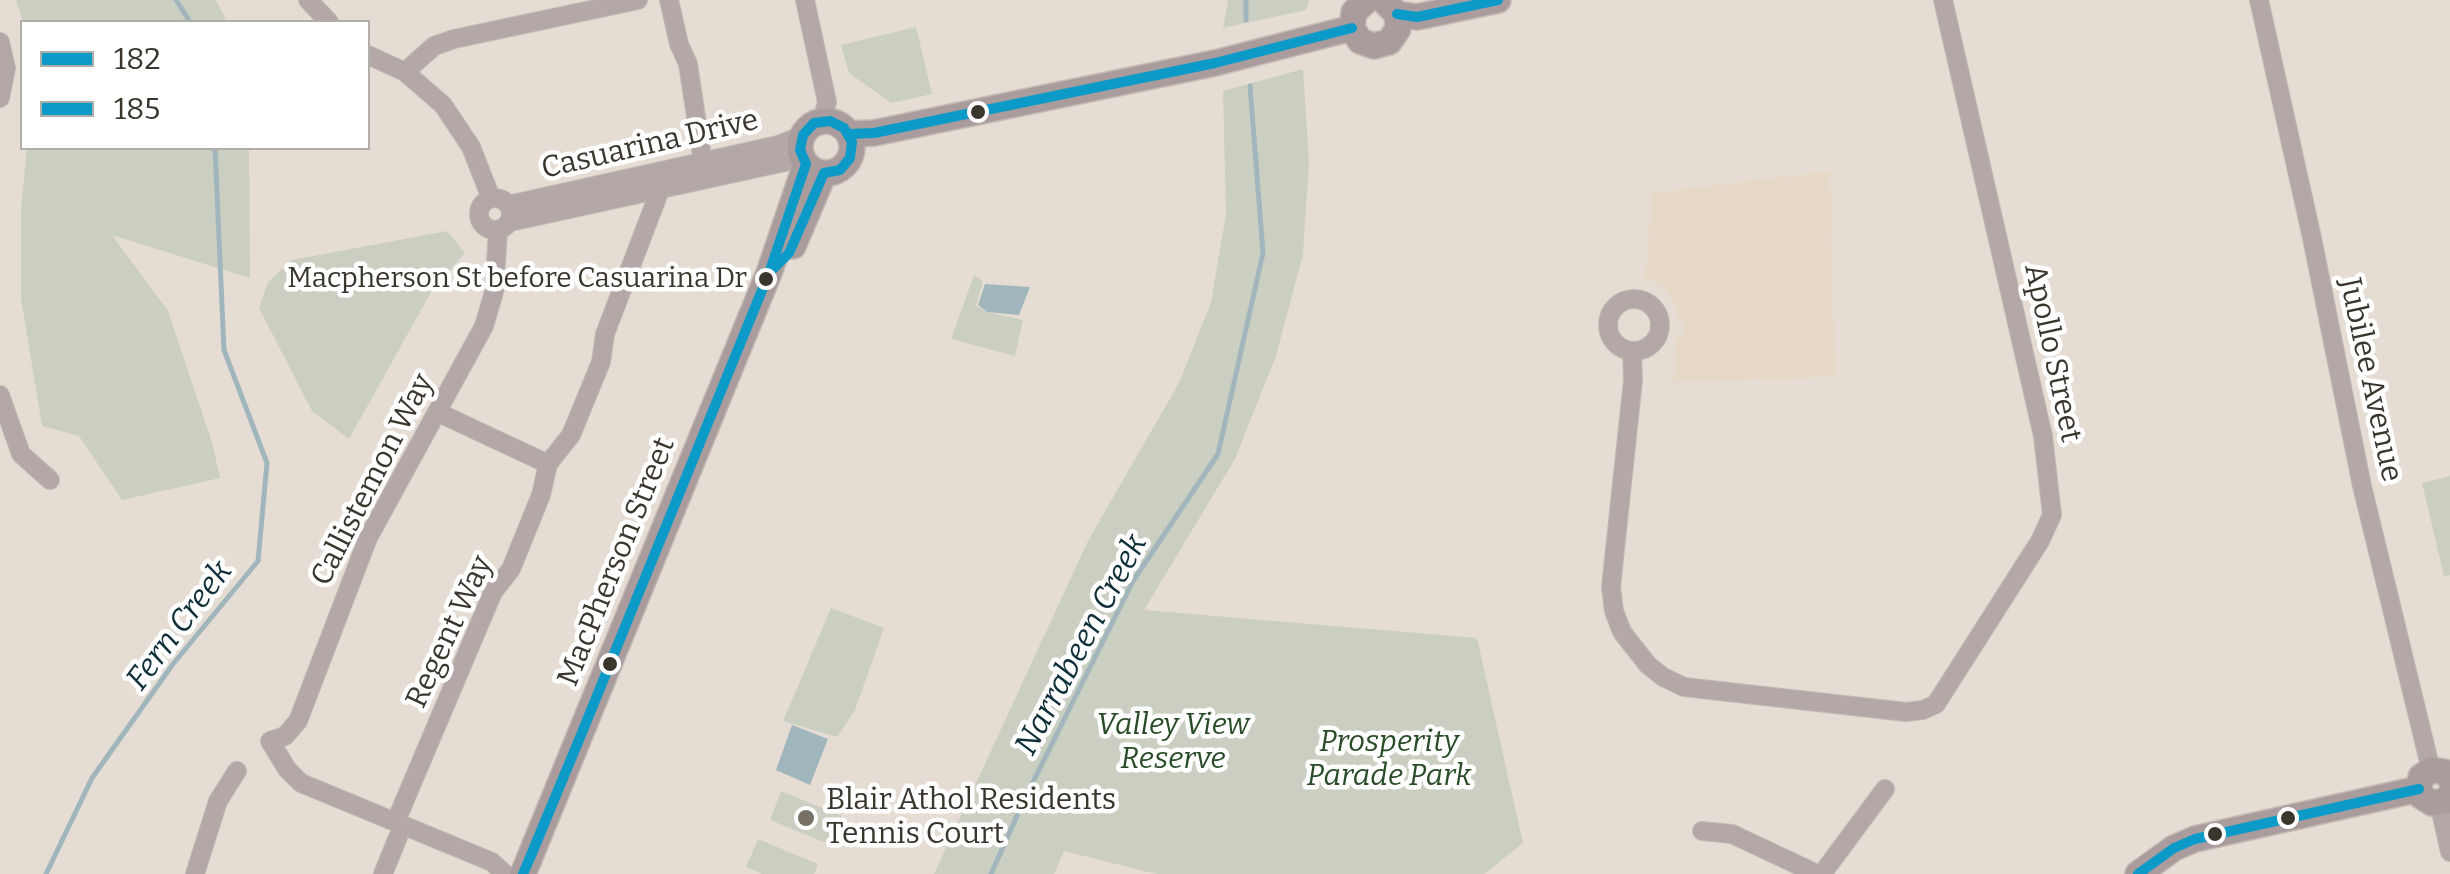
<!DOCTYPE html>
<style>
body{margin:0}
#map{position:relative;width:2450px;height:874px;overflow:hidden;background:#e5ddd4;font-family:Bitter,serif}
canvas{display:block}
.legend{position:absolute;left:20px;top:20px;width:350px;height:130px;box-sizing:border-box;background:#fff;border:2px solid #b0aeab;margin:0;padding:12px 18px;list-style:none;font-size:30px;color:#3a352d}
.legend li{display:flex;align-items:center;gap:20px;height:50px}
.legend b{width:50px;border:2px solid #b0aeab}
</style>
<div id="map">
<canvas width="2450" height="874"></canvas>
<ul class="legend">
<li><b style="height:12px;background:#0c9bc8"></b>182</li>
<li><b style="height:12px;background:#0c9bc8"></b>185</li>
</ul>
</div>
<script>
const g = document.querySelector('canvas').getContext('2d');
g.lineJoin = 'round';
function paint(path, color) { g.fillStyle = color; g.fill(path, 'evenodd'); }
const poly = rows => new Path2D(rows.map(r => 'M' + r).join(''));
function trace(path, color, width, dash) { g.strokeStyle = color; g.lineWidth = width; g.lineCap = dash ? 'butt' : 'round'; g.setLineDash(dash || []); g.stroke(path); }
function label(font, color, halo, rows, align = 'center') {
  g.font = font + ' Bitter,serif'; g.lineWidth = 9; g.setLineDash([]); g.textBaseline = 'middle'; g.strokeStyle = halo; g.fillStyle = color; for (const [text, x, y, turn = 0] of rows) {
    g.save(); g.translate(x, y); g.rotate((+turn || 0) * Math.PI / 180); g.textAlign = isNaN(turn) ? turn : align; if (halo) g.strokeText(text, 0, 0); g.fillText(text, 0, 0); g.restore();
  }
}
paint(poly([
 [1830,171,1835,377,1673,382,1677,337,1683,338,1685,324,1679,322,1677,308,1670,295,1657,283,1645,279,1652,193]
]), '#e7d9c7');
paint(poly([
 [16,0,216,0,227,22,23,22],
 [1228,0,1309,0,1306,10,1223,28],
 [916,27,932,94,891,103,849,73,841,45],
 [1303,69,1309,161,1303,254,1276,356,1235,459,1144,610,1477,638,1523,843,1484,874,1156,874,1064,851,1054,874,934,874,1088,541,1180,381,1211,302,1226,214,1223,91],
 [27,148,249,148,250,278,112,235,168,311,212,442,220,478,122,500,79,436,42,426,21,298,21,208],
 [447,231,465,253,431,292,349,439,312,411,259,308,268,282,292,260],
 [974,275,983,281,976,306,987,312,1023,320,1015,356,951,339],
 [2450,476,2450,575,2444,576,2422,483],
 [831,608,884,628,855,710,837,737,783,721],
 [781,791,842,816,831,845,770,820],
 [758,839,818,864,814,874,762,874,746,867]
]), '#cbcfc2');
paint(poly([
 [985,284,1030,287,1019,315,987,312,978,305],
 [792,725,828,739,810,785,776,770]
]), '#a1b6bc');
trace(poly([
 [176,0,190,22],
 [1246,20,1246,0],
 [46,874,92,778,173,664,258,561,267,463,224,350,215,148],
 [991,874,1025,798,1133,581,1218,454,1263,253,1250,86]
]), '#a1b6bc', 5);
const street = poly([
 [308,0,329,22],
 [669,0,679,44,688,64,703,163],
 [805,0,827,102,822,121],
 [2259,0,2312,238,2362,486,2431,770],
 [0,42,6,68,0,98],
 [368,55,405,72,443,105,471,147,491,198],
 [405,72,434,46,454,39,638,0],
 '479 214a16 16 0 1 1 32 0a16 16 0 1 1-32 0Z',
 [508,205,778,145,803,135],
 [510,222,803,158],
 [498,231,494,292,484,326,368,538,298,721,285,736,270,741,287,769,301,783,492,862,505,874],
 '1608 325a26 26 0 1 1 52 0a26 26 0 1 1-52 0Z',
 [1632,351,1633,380,1611,587,1614,611,1622,632,1648,665,1663,677,1684,687,1906,712,1923,710,1936,704,2040,541,2052,515,2043,436,1943,0],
 [0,395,21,454,50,480],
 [437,412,548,464],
 [2439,803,2450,852],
 [396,821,493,592,511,569,541,495,548,464,571,435,601,362,605,334,660,190],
 [1702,831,1732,834,1817,874],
 [195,874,218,801,237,771],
 [383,874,398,837],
 [1822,874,1885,789]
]);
const secondary = poly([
 [1367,0,1354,12,1352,28,1360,41,1374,46,1389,42,1398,29,1397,14,1383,0],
 [1397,14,1417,17,1498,0],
 '800 147a26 26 0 1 1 52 0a26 26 0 1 1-52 0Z',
 [849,134,874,133,1215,63,1352,28],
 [793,246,824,173],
 [2419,789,2421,777,2431,770,2445,772,2450,778],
 [2419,789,2421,796,2432,803,2445,801,2450,795],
 [523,874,769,273,806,164],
 [2138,874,2174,848,2195,839,2419,789]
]);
trace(street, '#c1bbb4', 20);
trace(secondary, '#c1bbb4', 28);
trace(street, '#b3a7a7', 18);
trace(secondary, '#aa9c9d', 25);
trace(poly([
 [1397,14,1417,17,1498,0],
 [830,121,844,128,852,142,850,158,840,170,824,173,789,253,769,273,806,164,800,150,803,135,814,123,830,121],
 [849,134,874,133,1215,63,1352,28],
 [581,735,533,851,523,874,581,735],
 [581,735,769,273],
 [581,735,769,273]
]), '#0c9bc8', 10);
trace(poly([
 [2138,874,2174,848,2195,839,2419,789]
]), '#0c9bc8', 10);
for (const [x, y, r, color] of [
 [978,112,9,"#3a352d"],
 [766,279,9,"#3a352d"],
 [610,664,9,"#3a352d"],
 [806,818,10,"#767067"],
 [2288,818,9,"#3a352d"],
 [2215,834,9,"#3a352d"]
]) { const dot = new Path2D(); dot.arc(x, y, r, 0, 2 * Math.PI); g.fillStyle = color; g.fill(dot); trace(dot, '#fff', 4); }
label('28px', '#3a352d', '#fff', [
 ["Macpherson St before Casuarina Dr",747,279]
], 'right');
label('30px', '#3a352d', '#fff', [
 ["Casuarina Drive",650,145,-13],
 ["Apollo Street",2052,353,78],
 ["Jubilee Avenue",2370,380,78],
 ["Callistemon Way",373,480,-63],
 ["MacPherson Street",617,562,-68],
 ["Regent Way",450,632,-65]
]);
label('italic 30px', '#294c29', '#fff', [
 ["Valley View",1173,726],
 ["Reserve",1173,760],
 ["Prosperity",1389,743],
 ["Parade Park",1389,777]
]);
label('30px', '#3a352d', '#fff', [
 ["Blair Athol Residents",826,801],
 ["Tennis Court",826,835]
], 'left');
label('italic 32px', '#0f2f3a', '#fff', [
 ["Fern Creek",180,626,-53],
 ["Narrabeen Creek",1082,645,-62]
]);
</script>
